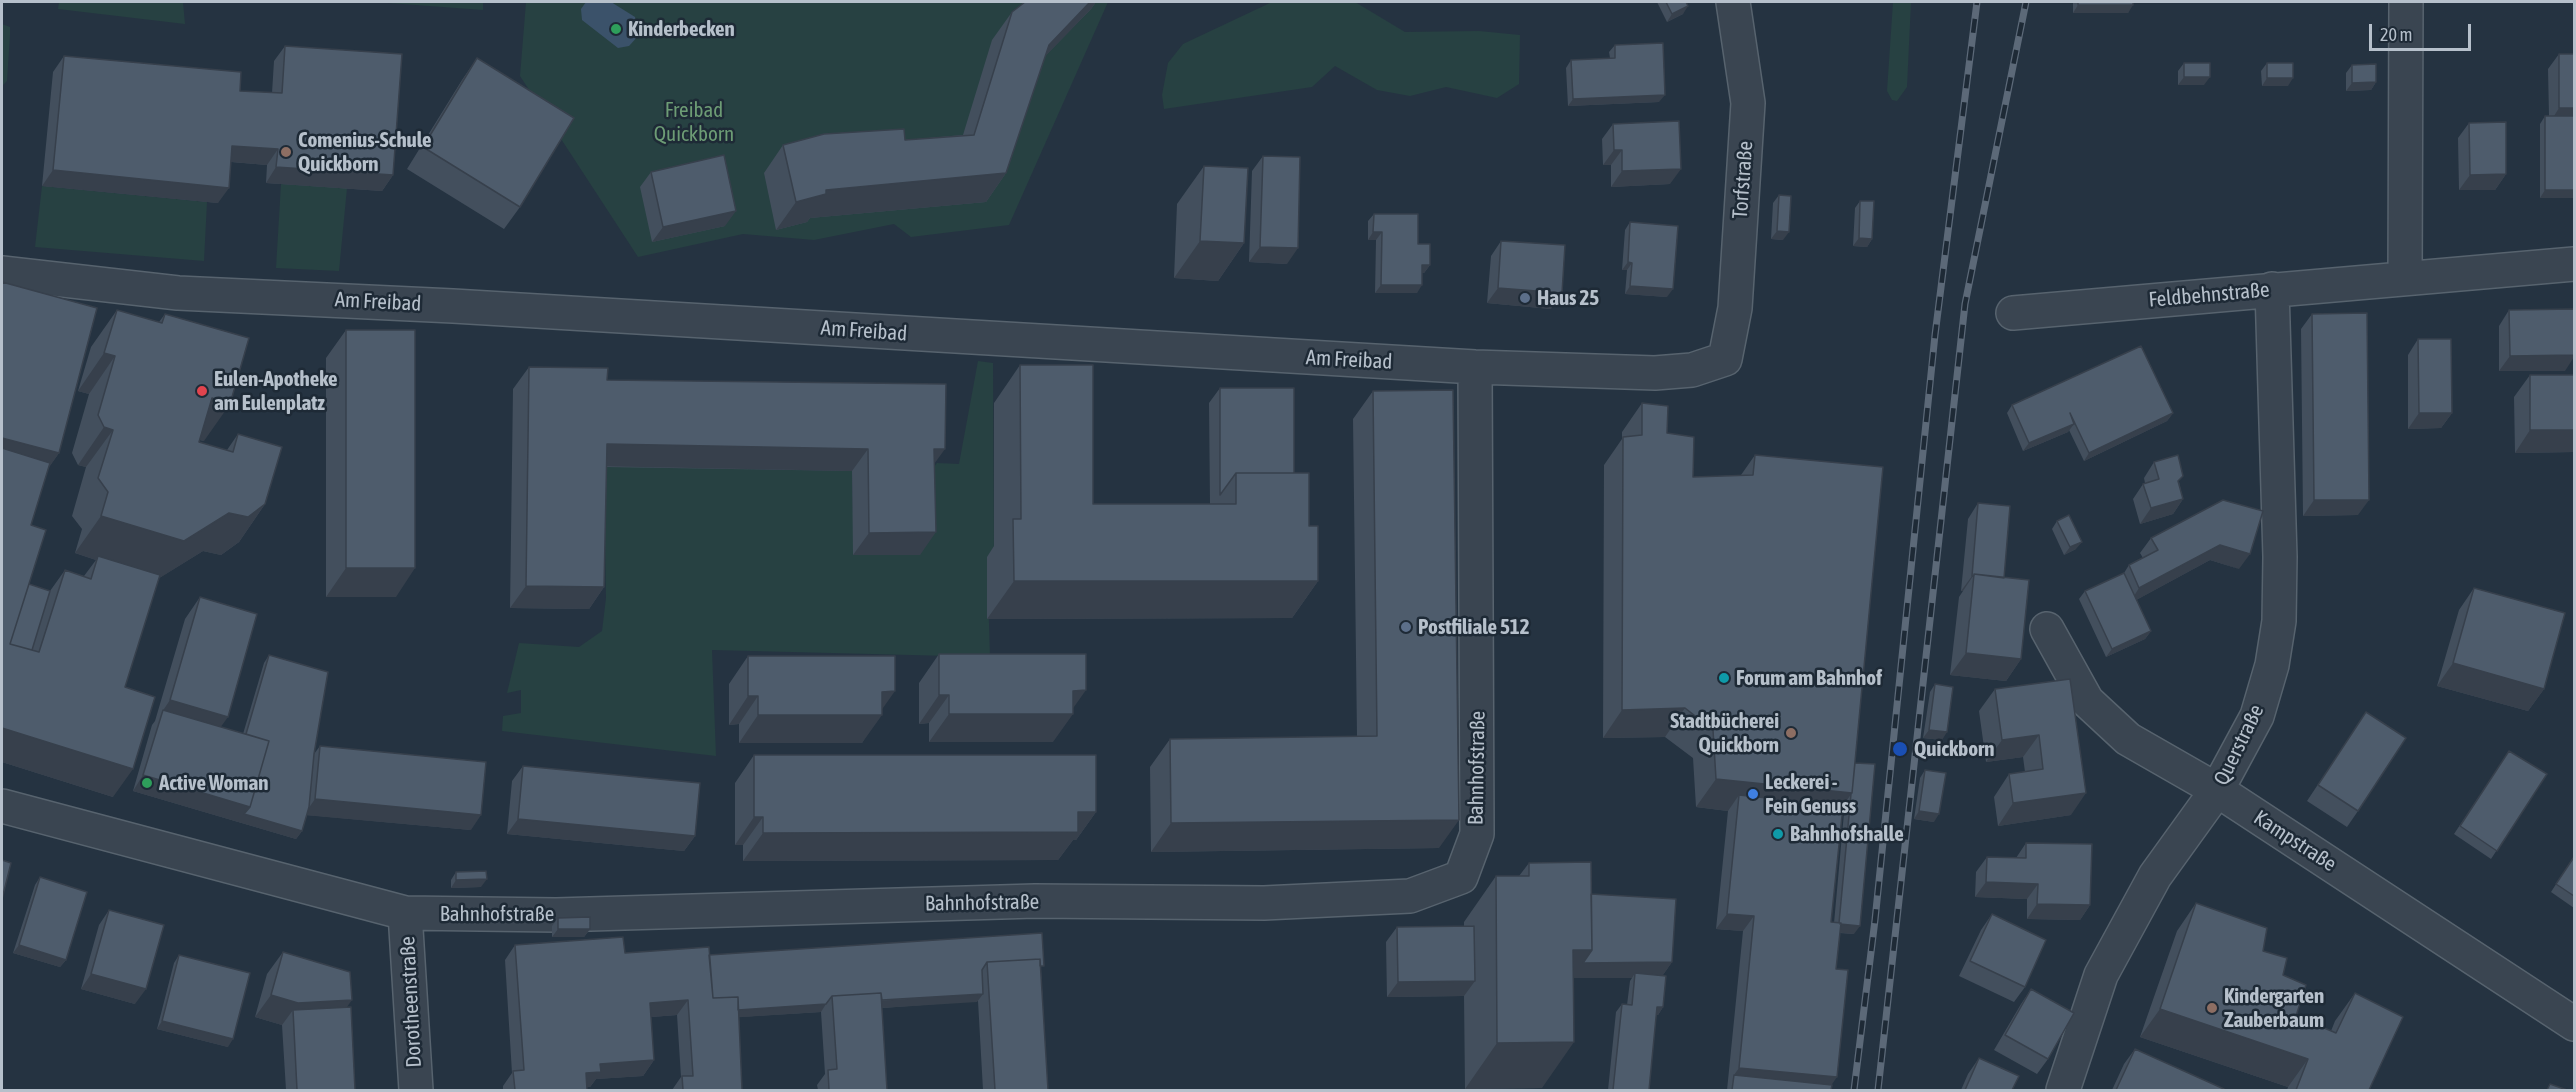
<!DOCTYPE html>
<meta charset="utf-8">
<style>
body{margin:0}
#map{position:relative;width:2576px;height:1092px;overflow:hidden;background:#253341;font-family:"Asap Condensed",sans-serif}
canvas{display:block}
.frame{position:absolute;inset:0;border:3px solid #b6c0cb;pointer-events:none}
.scale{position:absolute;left:2369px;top:24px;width:102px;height:27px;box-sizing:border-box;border:3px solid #b6c0cb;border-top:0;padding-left:8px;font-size:18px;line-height:21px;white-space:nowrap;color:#b6c0cb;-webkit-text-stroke:4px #1e2a36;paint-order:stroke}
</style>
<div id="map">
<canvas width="2576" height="1092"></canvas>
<div class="frame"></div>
<div class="scale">20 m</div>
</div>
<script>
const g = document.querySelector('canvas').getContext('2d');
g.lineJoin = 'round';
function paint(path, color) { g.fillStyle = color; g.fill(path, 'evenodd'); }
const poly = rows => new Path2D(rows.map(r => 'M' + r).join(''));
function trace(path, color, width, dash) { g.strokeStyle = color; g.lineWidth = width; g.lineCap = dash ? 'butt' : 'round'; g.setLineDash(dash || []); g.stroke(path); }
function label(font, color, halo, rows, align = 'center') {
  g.font = font + ' "Asap Condensed",sans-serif'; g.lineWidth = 5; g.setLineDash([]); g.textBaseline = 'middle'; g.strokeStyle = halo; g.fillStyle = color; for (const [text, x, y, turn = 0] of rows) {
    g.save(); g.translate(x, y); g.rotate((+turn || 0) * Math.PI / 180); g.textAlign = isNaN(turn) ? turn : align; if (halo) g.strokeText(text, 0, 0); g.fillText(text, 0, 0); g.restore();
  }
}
paint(poly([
 [59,2,183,2,185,24,58,9],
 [375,2,483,2,483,10],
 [526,2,1108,2,1009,225,911,237,894,224,814,240,743,234,638,257,520,76],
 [1272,2,1355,2,1405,32,1479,31,1520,35,1519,84,1497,98,1446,87,1410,96,1377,90,1335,66,1312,87,1164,109,1162,95,1168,63,1183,44],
 [1893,2,1911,2,1907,87,1897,101,1892,100,1887,91],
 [2,24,10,27,10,35,7,81,2,86],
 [281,184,347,188,339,271,276,268],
 [42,186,207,202,204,261,35,247],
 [978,361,993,363,994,557,987,557,990,657,712,650,716,756,502,731,503,716,521,713,521,690,507,693,519,643,579,647,602,631,606,598,605,538,590,523,591,466,852,471,854,555,937,463,959,464]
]), '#274142');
paint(poly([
 [586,2,611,2,635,17,639,35,629,46,618,48,582,20,581,9]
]), '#3b526a');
const street = poly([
 [2,273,178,293,453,306,1475,367,1655,373,1692,370,1725,359,1735,308,1748,103,1733,2],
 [2405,278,2406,2],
 [2013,313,2574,264],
 [2047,629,2087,701,2128,739,2217,790,2574,1024],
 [2,806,405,913,556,915,1035,901,1264,903,1410,896,1461,877,1477,834,1475,367],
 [405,913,416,1090],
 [2063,1090,2101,975,2155,876,2217,790,2257,716,2272,665,2279,621,2280,557,2272,289]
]);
trace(street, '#57636e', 36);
trace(street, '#3a4551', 33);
const rail = poly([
 [1854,1090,1875,920,1935,335,1977,2],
 [1878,1090,1965,304,2026,2]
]);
trace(rail, '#5c6978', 7);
trace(rail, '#1e2a36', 4.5, [14]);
paint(poly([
 [1025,2,1096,2,1091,9,1045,56,1006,173,986,202,810,218,807,222,776,230,764,173,783,145,905,140,963,135,992,40,1012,12],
 [1657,2,1686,2,1683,14,1667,22],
 [2073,2,2133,2,2128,13,2073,13],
 [1615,45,1659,102,1568,106,1566,68,1571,60,1610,58,1609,52],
 [285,46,393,175,382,191,266,183,267,165,231,162,218,203,42,186,53,72,64,56,240,91,272,93,274,61],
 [2559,54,2574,198,2540,198,2540,124,2545,116,2549,116,2548,69],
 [477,58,520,207,504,229,407,169,462,80],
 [2184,63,2204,85,2178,85,2178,71],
 [2267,63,2288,86,2262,86,2261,71],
 [2352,65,2376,82,2371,90,2346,91,2346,73],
 [2469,123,2506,174,2495,190,2459,190,2458,138],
 [1613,124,1670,184,1611,187,1611,165,1603,165,1602,139],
 [1263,156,1287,264,1249,262,1252,171],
 [1204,166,1244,243,1218,281,1174,278,1177,204],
 [651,172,725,226,652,242,640,187],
 [1779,195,1783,240,1771,239,1773,203],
 [1860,201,1872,239,1867,247,1853,246,1855,208],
 [1374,214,1418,244,1430,265,1424,273,1422,273,1417,293,1375,293,1376,240,1368,240,1368,221],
 [1630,222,1667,297,1625,294,1627,270,1622,270,1625,230],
 [1501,241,1551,309,1487,303,1491,256],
 [2,282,59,453,48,468,31,525,29,584,50,591,65,570,84,576,96,560,75,553,82,529,72,516,86,467,78,465,72,453,89,394,78,391,91,347,117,310,159,322,165,314,204,441,200,440,199,442,227,450,238,434,265,504,239,542,221,555,203,551,159,578,125,687,113,797,2,762],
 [2509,310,2565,371,2499,371,2499,326],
 [2312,314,2358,515,2303,516,2301,329],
 [346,330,396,597,326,597,326,358],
 [2418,339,2452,413,2441,428,2408,429,2408,355],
 [1020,365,1093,504,1210,504,1209,403,1220,388,1294,473,1309,526,1318,581,1292,618,987,619,987,557,994,546,994,403],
 [529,367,607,380,934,464,920,555,853,555,852,471,606,467,604,587,589,609,510,608,513,389],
 [2530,375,2574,375,2574,452,2515,453,2514,397],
 [1373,391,1439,848,1151,852,1150,767,1170,739,1357,736,1353,419],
 [1642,403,1667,433,1693,477,1741,475,1755,455,1855,763,1854,934,1840,933,1836,969,1831,1090,1727,1090,1743,931,1716,929,1728,811,1696,807,1693,758,1665,737,1603,738,1604,465,1622,439,1622,432],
 [1845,802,1834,923,1831,922,1843,806],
 [2012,405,2173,413,2167,421,2084,461,2069,430,2068,432,2023,451,2007,413],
 [2154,462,2179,482,2183,499,2173,514,2140,524,2133,499,2143,484,2145,483,2144,478],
 [1978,503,2004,578,2021,659,2006,681,1950,675,1959,597,1963,591,1961,591,1968,519],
 [2057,521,2076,549,2064,555,2052,529],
 [2151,538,2239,569,2210,560,2136,600,2151,631,2145,639,2106,657,2079,599,2085,591,2124,573,2129,565,2143,558,2140,553],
 [2474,588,2544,689,2528,711,2437,686,2459,610],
 [200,597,220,727,243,734,264,663,269,655,314,754,320,746,471,830,307,815,302,831,296,839,133,791,152,725,155,721,185,619],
 [939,654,1053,742,929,742,929,723,919,724,919,683],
 [748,656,882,709,862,743,739,743,739,724,729,725,729,684],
 [2070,679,2071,815,1998,826,1994,797,2009,774,2025,772,2023,757,1986,762,1979,711,1995,689],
 [1935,684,1942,740,1923,738,1930,692],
 [2366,712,2358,811,2347,827,2307,801],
 [2509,751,2547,774,2491,859,2454,834],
 [754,755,1096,812,1076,840,1073,840,1058,860,743,861,743,845,735,845,735,783],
 [523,766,695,836,684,851,507,834,512,781],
 [1925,770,1934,822,1914,819,1920,778],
 [2026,843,2090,905,2080,920,2027,919,2027,899,1975,897,1976,872,1987,857,2016,858],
 [2574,856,2574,908,2551,892],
 [1529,863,1591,894,1672,962,1662,976,1663,1007,1658,1015,1656,1015,1649,1090,1608,1090,1616,1012,1622,1004,1627,1005,1630,981,1632,978,1574,978,1542,1088,1465,1089,1464,996,1387,997,1386,942,1397,927,1464,926,1464,922,1496,876,1519,876],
 [456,872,481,887,451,888,451,880],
 [40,877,66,960,60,967,13,953,35,885],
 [2196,903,2263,951,2283,975,2296,1016,2331,1031,2335,1021,2355,993,2369,1090,2370,1090,2287,1090,2288,1087,2140,1037,2177,931],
 [109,910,135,1004,81,989,99,925],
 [1992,914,2025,987,2014,1002,1959,976,1981,930],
 [558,918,590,929,584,937,552,937,552,926],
 [1042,933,1041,970,1048,1090,983,1090,978,1001,882,1008,887,1090,818,1090,817,1085,825,1074,821,1012,739,1017,742,1090,672,1090,681,1077,677,1015,651,1017,654,1060,643,1076,596,1079,590,1087,587,1087,587,1090,503,1090,503,1086,512,1073,505,960,515,945,625,953,709,955],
 [283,952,347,1007,355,1090,286,1090,282,1025,255,1017,267,974],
 [179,955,228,1047,157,1029,174,963],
 [2031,989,2048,1059,2037,1074,1994,1050,2021,1004],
 [2135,1049,2223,1090,2112,1090,2124,1064],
 [1979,1058,2012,1090,1961,1090,1968,1074]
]), '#434f5d');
paint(poly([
 [1090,2,1096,2,1091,9,1029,73,1049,45],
 [2078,5,2133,5,2128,13,2073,13],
 [1688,6,1683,14,1667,22,1672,14],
 [2184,77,2210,77,2204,85,2178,85],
 [2267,78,2293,78,2288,86,2262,86],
 [2376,82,2371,90,2346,91,2352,83],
 [1665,95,1659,102,1568,106,1573,99],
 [2559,108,2574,108,2574,123,2549,124],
 [232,146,278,149,267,165,221,161],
 [1614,150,1622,150,1611,165,1603,165],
 [276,167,393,175,382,191,266,183],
 [1681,169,1670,184,1611,187,1622,171],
 [53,170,229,188,218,203,42,186],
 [1006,173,986,202,810,218,807,222,776,230,796,202,826,190],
 [2506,174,2495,190,2459,190,2470,175],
 [2545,190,2574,190,2574,198,2540,198],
 [736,211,725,226,652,242,663,227],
 [1777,231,1789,232,1783,240,1771,239],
 [1373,232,1382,232,1376,240,1368,240],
 [1859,238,1872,239,1867,247,1853,246],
 [1200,241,1244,243,1218,281,1174,278],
 [1260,247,1298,248,1287,264,1249,262],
 [1628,262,1632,263,1627,270,1622,270],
 [1422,265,1430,265,1424,273,1417,273],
 [1381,285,1422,285,1417,293,1375,293],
 [1630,286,1673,289,1667,297,1625,294],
 [1498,288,1562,293,1551,309,1487,303],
 [104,353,115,356,89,394,78,391],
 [2574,355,2574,357,2565,371,2499,371,2510,356],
 [212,398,230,404,204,441,185,436],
 [2173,413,2167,421,2084,461,2089,453],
 [2419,413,2452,413,2441,428,2408,429],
 [2074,424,2068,432,2023,451,2029,443],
 [104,427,113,430,86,467,78,465],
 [2530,430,2574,430,2574,452,2515,453],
 [2,438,59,453,39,482,2,472],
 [607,444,868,449,852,471,591,466],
 [934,449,945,449,929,471],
 [2183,499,2173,514,2140,524,2151,508],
 [2314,500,2369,500,2358,515,2303,516],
 [265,504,239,542,221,555,203,551,158,579,98,556,96,560,75,553,101,516,229,513],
 [936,532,920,555,853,555,869,533],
 [2082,542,2076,549,2064,555,2070,547],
 [2220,545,2250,554,2239,569,2210,560,2129,604,2139,588],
 [346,568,415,568,396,597,326,597],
 [1972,576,1973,576,1963,591,1961,591],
 [1014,581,1318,581,1292,618,987,619],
 [526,586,604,587,589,609,510,608],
 [2151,631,2145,639,2106,657,2112,649],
 [1966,653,2021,659,2006,681,1950,675],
 [2453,663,2544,689,2528,711,2437,686],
 [1086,690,1069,714,1073,714,1053,742,929,742,949,714,1073,691],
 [895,691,878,715,882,715,862,743,739,743,758,715,882,692],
 [939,695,949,695,929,723,919,724],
 [748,696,758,696,739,724,729,725],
 [170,700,228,717,212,739,162,712],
 [1685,708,1665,737,1603,738,1622,710],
 [2,728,133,769,113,797,2,762],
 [1929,730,1947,732,1942,740,1923,738],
 [2039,735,2023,757,1986,762,2002,740],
 [143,775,250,807,302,831,296,839,133,791],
 [1716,779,1852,793,1832,821,1739,795,1728,811,1696,807],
 [2086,793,2071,815,1998,826,2013,803],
 [315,799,481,815,471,830,304,815],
 [1919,811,1939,814,1934,822,1914,819],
 [1078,812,1096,812,1076,840,1073,840,1058,860,743,861,763,833],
 [754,817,763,817,743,845,735,845],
 [518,819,695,836,684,851,507,834],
 [1459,820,1439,848,1151,852,1171,823],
 [487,879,481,887,451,888,456,880],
 [1986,882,2038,884,2027,899,1975,897],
 [2037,904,2090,905,2080,920,2027,919],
 [1727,914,1754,916,1743,931,1716,929],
 [1839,924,1860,926,1854,934,1833,932],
 [558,929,590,929,584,937,552,937],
 [19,945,66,960,60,967,13,953],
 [1573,950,1592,950,1672,962,1661,978,1635,973,1632,978,1572,978],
 [91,974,146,989,135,1004,81,989],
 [1475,981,1464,996,1387,997,1398,982],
 [983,994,977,1002,833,1011,832,1004],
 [271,995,352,1000,336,1022,293,1010,282,1025,255,1017],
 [688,1000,677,1015,639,1018,650,1003],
 [826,1004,821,1012,727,1018,733,1010],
 [1657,1007,1663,1007,1658,1015,1652,1015],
 [2160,1009,2308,1059,2288,1087,2140,1037],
 [162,1021,233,1039,228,1047,157,1029],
 [1574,1042,1542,1088,1465,1089,1497,1043],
 [654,1060,643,1076,596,1079,590,1087,575,1088,586,1073,600,1064],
 [1739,1068,1837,1077,1828,1090,1734,1075]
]), '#37404c');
const building = poly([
 [1025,2,1090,2,1049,45,1006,173,826,190,826,194,796,202,783,145,824,134,904,129,905,140,974,135,1012,12,1025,2],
 [1666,2,1686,2,1688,6,1672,14,1666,2],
 [2078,2,2133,2,2133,5,2078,5,2078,2],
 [1663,43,1665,95,1573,99,1571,60,1615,58,1615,45,1663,43],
 [285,46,402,54,393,175,276,167,278,149,232,146,229,188,53,170,64,56,241,72,240,91,282,93,285,46],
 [2559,54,2574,54,2574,108,2559,108,2559,54],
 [477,58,574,118,520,207,423,147,477,58],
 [2184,63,2210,63,2210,77,2184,77,2184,63],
 [2267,63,2293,63,2293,78,2267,78,2267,63],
 [2376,64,2376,82,2352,83,2352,65,2376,64],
 [2545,116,2574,116,2574,190,2545,190,2545,116],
 [1679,121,1681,169,1622,171,1622,150,1614,150,1613,124,1679,121],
 [2506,122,2506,174,2470,175,2469,123,2506,122],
 [724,155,736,211,663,227,651,172,724,155],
 [1263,156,1300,157,1298,248,1260,247,1263,156],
 [1204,166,1248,168,1244,243,1200,241,1204,166],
 [1779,195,1791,196,1789,232,1777,231,1779,195],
 [1860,201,1874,201,1872,239,1859,238,1860,201],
 [1374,214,1418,214,1418,244,1430,244,1430,265,1422,265,1422,285,1381,285,1382,232,1373,232,1374,214],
 [1630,222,1678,226,1673,289,1630,286,1632,263,1628,262,1630,222],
 [1501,241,1565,245,1562,293,1498,288,1501,241],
 [2,282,97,308,59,453,2,438,2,282],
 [2574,309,2574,355,2510,356,2509,310,2574,309],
 [117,310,162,323,165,314,249,338,230,404,212,398,199,442,233,452,238,434,282,447,265,504,248,517,229,513,184,541,101,516,108,492,98,478,113,430,104,427,98,415,115,356,104,353,117,310],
 [2367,313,2369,500,2314,500,2312,314,2367,313],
 [346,330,415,330,415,568,346,568,346,330],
 [2418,339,2451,339,2452,413,2419,413,2418,339],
 [2141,346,2173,413,2089,453,2070,413,2074,424,2029,443,2012,405,2141,346],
 [1020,365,1093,365,1093,504,1236,504,1236,473,1309,473,1309,526,1318,526,1318,581,1014,581,1013,519,1021,519,1020,365],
 [529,367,608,368,607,380,946,384,945,449,934,449,936,532,869,533,868,449,607,444,604,587,526,586,529,367],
 [2530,375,2574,375,2574,430,2530,430,2530,375],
 [1220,388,1294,388,1294,473,1236,473,1220,495,1220,388],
 [1453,390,1459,820,1171,823,1170,739,1377,736,1373,391,1453,390],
 [1642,403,1668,406,1667,433,1694,437,1693,477,1753,475,1755,455,1883,467,1852,793,1716,779,1713,730,1685,708,1622,710,1623,437,1642,435,1642,403],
 [2,448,50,463,31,525,46,530,10,644,39,652,65,570,91,579,98,556,160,575,125,687,155,697,133,769,2,728,2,448],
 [2178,455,2183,476,2178,481,2183,499,2151,508,2143,484,2159,479,2154,462,2178,455],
 [2223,500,2263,511,2250,554,2220,545,2139,588,2129,565,2158,550,2151,538,2223,500],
 [1978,503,2010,506,2004,578,1974,574,1974,576,1972,576,1978,503],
 [2069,515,2082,542,2070,547,2057,521,2069,515],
 [2124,573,2151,631,2112,649,2085,591,2124,573],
 [1974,574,2029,580,2021,659,1966,653,1974,574],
 [29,584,50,591,32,650,10,644,29,584],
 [2474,588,2565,613,2544,689,2453,663,2474,588],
 [200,597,257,614,228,717,170,700,200,597],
 [939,654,1086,654,1086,690,1073,691,1073,714,949,714,949,695,939,695,939,654],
 [269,655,328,672,314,754,309,807,302,831,244,814,250,807,269,741,246,734,269,655],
 [748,656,895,656,895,691,882,692,882,715,758,715,758,696,748,696,748,656],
 [2070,679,2086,793,2013,803,2009,774,2043,769,2039,735,2002,740,1995,689,2070,679],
 [1935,684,1953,687,1947,732,1929,730,1935,684],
 [163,710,269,741,250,807,143,775,163,710],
 [2366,712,2406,738,2358,811,2318,785,2366,712],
 [320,746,486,762,481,815,315,799,320,746],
 [2509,751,2547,774,2497,851,2460,826,2509,751],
 [754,755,1096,755,1096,812,1078,812,1078,832,763,833,763,817,754,817,754,755],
 [1855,763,1875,764,1860,926,1840,924,1841,923,1839,923,1851,794,1852,793,1855,763],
 [523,766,700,783,695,836,518,819,523,766],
 [1925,770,1946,773,1939,814,1919,811,1925,770],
 [1739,795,1843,806,1831,922,1841,923,1836,969,1848,970,1837,1077,1739,1068,1754,916,1727,914,1739,795],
 [2026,843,2092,844,2090,905,2037,904,2038,884,1986,882,1987,857,2026,858,2026,843],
 [2574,857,2574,896,2556,884,2574,857],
 [2,860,11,863,2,899,2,860],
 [1591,862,1592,950,1573,950,1574,1042,1497,1043,1496,876,1529,876,1529,863,1591,862],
 [486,871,487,879,456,880,456,872,486,871],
 [40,877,87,892,66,960,19,945,40,877],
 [1591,894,1676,899,1672,962,1583,963,1592,950,1591,894],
 [2196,903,2267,928,2263,951,2287,958,2283,975,2306,985,2296,1016,2336,1033,2355,993,2403,1017,2369,1090,2370,1090,2296,1090,2308,1059,2160,1009,2196,903],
 [109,910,164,925,146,989,91,974,109,910],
 [1992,914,2046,940,2025,987,1970,961,1992,914],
 [590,917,590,929,558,929,558,918,590,917],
 [1474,926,1475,981,1398,982,1397,927,1474,926],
 [1042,933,1044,966,1040,966,1040,959,987,962,982,970,983,994,882,1000,881,993,832,996,826,1004,738,1010,738,997,713,998,709,955,1042,933],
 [623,937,625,953,709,947,713,998,738,997,742,1090,683,1090,682,1076,693,1076,688,1000,650,1003,654,1060,600,1064,601,1072,586,1073,587,1090,515,1090,513,1071,524,1070,515,945,623,937],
 [283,952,350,972,352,1000,298,1003,271,995,283,952],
 [179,955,250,973,233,1039,162,1021,179,955],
 [1040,959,1048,1090,995,1090,987,962,1040,959],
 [1635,973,1666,976,1663,1007,1657,1007,1649,1090,1613,1090,1622,1004,1632,1005,1635,973],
 [2031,989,2074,1013,2048,1059,2005,1035,2031,989],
 [881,993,887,1090,829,1090,828,1070,837,1069,832,996,881,993],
 [351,1007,355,1090,297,1090,293,1010,351,1007],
 [2135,1049,2224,1089,2223,1090,2116,1090,2135,1049],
 [1979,1058,2019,1076,2012,1090,1965,1090,1979,1058],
 [1734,1075,1832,1085,1831,1090,1732,1090,1734,1075],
 [2550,1084,2567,1090,2547,1090,2550,1084]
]);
paint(building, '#4e5c6c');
trace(building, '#37404c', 1.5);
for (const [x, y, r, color] of [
 [616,29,6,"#2e9e5b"],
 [286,152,6,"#8d6e63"],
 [1525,298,6,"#5c6f8a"],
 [202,391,6,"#e0444e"],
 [1406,627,6,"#5c6f8a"],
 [1724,678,6,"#0f9aa8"],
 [1791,733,6,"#8d6e63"],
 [1900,749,8,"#1a4fb4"],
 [147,783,6,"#2e9e5b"],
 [1753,794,6,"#3f7fe0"],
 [1778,834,6,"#0f9aa8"],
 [2212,1008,6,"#8d6e63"]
]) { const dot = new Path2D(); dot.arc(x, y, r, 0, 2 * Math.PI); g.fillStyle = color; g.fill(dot); trace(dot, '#1e2a36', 2); }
label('bold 21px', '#b6c0cb', '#1e2a36', [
 ["Kinderbecken",628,29],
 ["Comenius-Schule",298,140],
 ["Quickborn",298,164],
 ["Haus 25",1537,298],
 ["Eulen-Apotheke",214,379],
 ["am Eulenplatz",214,403],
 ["Postfiliale 512",1418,627],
 ["Forum am Bahnhof",1736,678],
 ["Stadtbücherei",1779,721,"right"],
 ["Quickborn",1779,745,"right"],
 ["Quickborn",1914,749],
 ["Leckerei -",1765,782],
 ["Fein Genuss",1765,806],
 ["Active Woman",159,783],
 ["Bahnhofshalle",1790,834],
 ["Kindergarten",2224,996],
 ["Zauberbaum",2224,1020]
], 'left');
label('21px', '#6d9c75', '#1e2a36', [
 ["Freibad",694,110],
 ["Quickborn",694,134]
]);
label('21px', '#b6c0cb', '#1e2a36', [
 ["Torfstraße",1743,180,-86],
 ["Feldbehnstraße",2209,295,-5],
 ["Am Freibad",378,302,3],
 ["Am Freibad",864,331,4],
 ["Am Freibad",1349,360,3],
 ["Querstraße",2239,745,-64],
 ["Bahnhofstraße",1477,768,-89],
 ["Kampstraße",2295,841,33],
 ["Bahnhofstraße",982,903,-1],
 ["Bahnhofstraße",497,914],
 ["Dorotheenstraße",411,1002,-93]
]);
</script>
